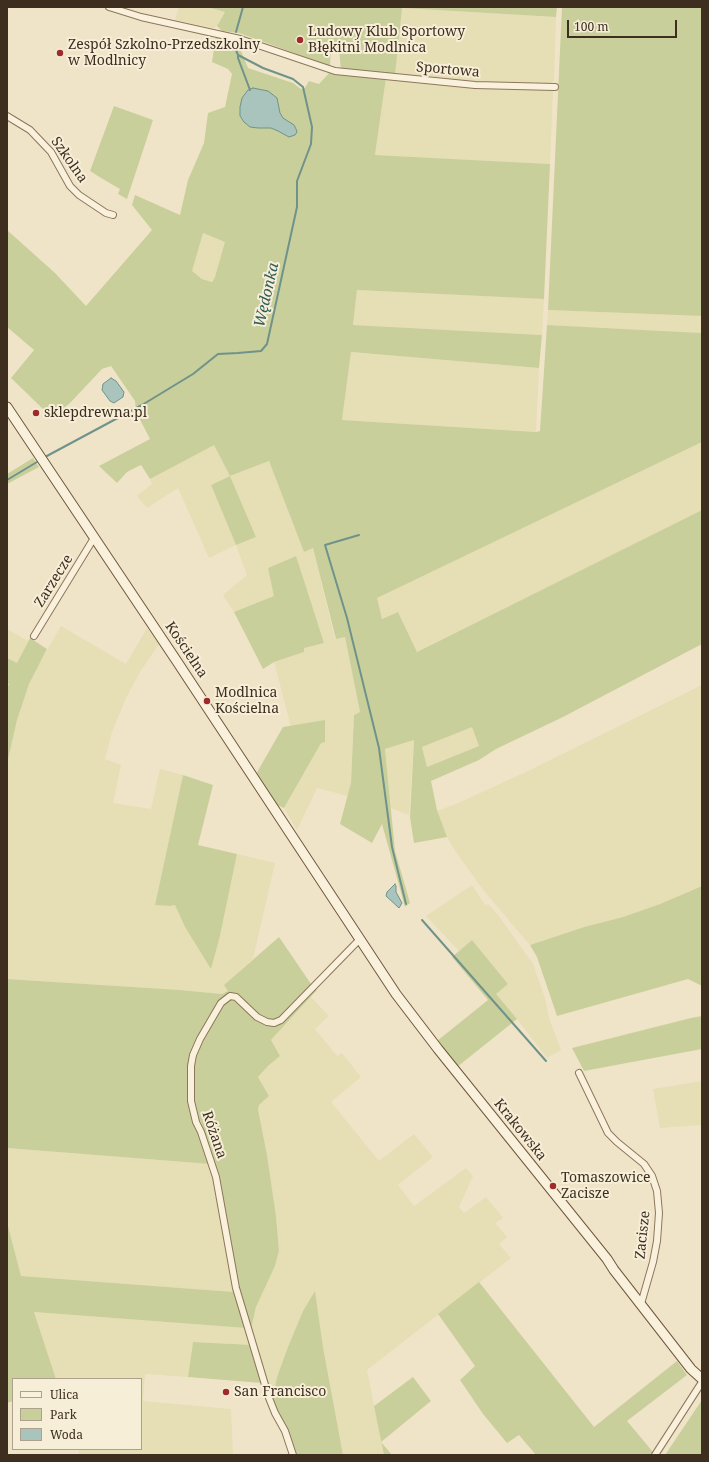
<!DOCTYPE html>
<meta charset="utf-8">
<style>
body{margin:0}
#map{position:relative;width:709px;height:1462px;overflow:hidden;background:#f0e4c8;font-family:"Noto Serif",serif}
canvas{display:block}
.frame{position:absolute;inset:0;border:8px solid #3d2e20;pointer-events:none}
.legend{position:absolute;left:12px;top:1378px;width:130px;height:72px;box-sizing:border-box;background:#f7eed8;border:1px solid #ada18e;margin:0;padding:5px 7px;list-style:none;font-size:12px;color:#3d2e20}
.legend li{display:flex;align-items:center;gap:8px;height:20px}
.legend b{width:20px;border:1px solid #ada18e}
.scale{position:absolute;left:567px;top:20px;width:110px;height:18px;box-sizing:border-box;border:2px solid #3d2e20;border-top:0;padding-left:5px;font-size:12px;line-height:14px;white-space:nowrap;color:#3d2e20;-webkit-text-stroke:3px #f7eed8;paint-order:stroke}
</style>
<div id="map">
<canvas width="709" height="1462"></canvas>
<div class="frame"></div>
<ul class="legend">
<li><b style="height:5px;background:#faf1dc"></b>Ulica</li>
<li><b style="height:11px;background:#c9cf9b"></b>Park</li>
<li><b style="height:11px;background:#a9c4bc"></b>Woda</li>
</ul>
<div class="scale">100 m</div>
</div>
<script>
const g = document.querySelector('canvas').getContext('2d');
g.lineJoin = 'round';
function paint(path, color) { g.fillStyle = color; g.fill(path, 'evenodd'); }
const poly = rows => new Path2D(rows.map(r => 'M' + r).join(''));
function trace(path, color, width, dash) { g.strokeStyle = color; g.lineWidth = width; g.lineCap = dash ? 'butt' : 'round'; g.setLineDash(dash || []); g.stroke(path); }
function label(font, color, halo, rows, align = 'center') {
  g.font = font + ' "Noto Serif",serif'; g.lineWidth = 4; g.setLineDash([]); g.textBaseline = 'middle'; g.strokeStyle = halo; g.fillStyle = color; for (const [text, x, y, turn = 0] of rows) {
    g.save(); g.translate(x, y); g.rotate((+turn || 0) * Math.PI / 180); g.textAlign = isNaN(turn) ? turn : align; if (halo) g.strokeText(text, 0, 0); g.fillText(text, 0, 0); g.restore();
  }
}
paint(poly([
 [179,7,207,7,225,12,217,26,213,28,175,20],
 [401,8,556,17,554,81,549,85,466,82,395,75],
 [386,78,499,88,553,90,550,164,375,155],
 [203,233,226,242,215,277,211,282,203,279,191,271],
 [357,290,544,299,542,335,353,325],
 [548,310,702,316,702,333,547,325],
 [351,352,539,368,536,432,342,420],
 [702,442,702,510,417,652,398,612,382,619,376,598],
 [214,444,230,476,269,461,304,551,313,548,335,639,345,636,360,712,354,715,351,783,348,796,317,788,297,830,284,808,321,742,325,741,325,721,291,727,274,662,304,652,296,556,268,568,275,596,234,612,223,595,247,575,236,545,209,558,178,488,147,508,137,496,152,484,150,479],
 [230,476,256,537,236,545,211,485],
 [61,626,126,664,147,628,159,644,140,672,126,698,112,732,105,759,121,765,113,803,151,809,160,769,183,775,155,905,170,906,175,905,185,927,211,968,220,936,237,854,275,863,253,959,224,985,228,991,222,994,180,990,7,979,7,764,17,720,29,684,37,668],
 [7,629,28,641,17,664,7,658],
 [702,685,702,886,660,904,623,917,584,927,530,945,484,891,454,849,447,837,437,811,456,804,526,772],
 [472,726,479,746,427,767,422,747],
 [414,740,409,815,391,808,385,749],
 [472,885,485,905,488,904,498,915,533,964,545,998,549,1018,561,1050,547,1058,517,1019,495,994,508,984,472,940,459,951,426,916],
 [311,997,329,1016,315,1029,337,1056,342,1053,361,1077,331,1102,379,1161,414,1134,433,1157,398,1185,414,1206,466,1168,473,1176,459,1207,464,1213,486,1197,503,1218,495,1223,507,1237,499,1244,511,1258,367,1370,384,1455,343,1455,323,1347,315,1292,303,1311,277,1377,272,1401,251,1329,256,1307,275,1266,279,1251,276,1216,267,1155,257,1110,259,1105,269,1096,258,1077,268,1066,280,1056,271,1040],
 [702,1081,702,1125,660,1128,653,1089],
 [7,1148,210,1164,218,1191,234,1292,21,1276,7,1222],
 [34,1312,246,1328,253,1345,193,1342,188,1377,145,1374,143,1401,231,1409,233,1455,80,1455,78,1449,141,1449,141,1379,56,1379]
]), '#e6deb5');
paint(poly([
 [207,7,557,7,556,17,402,8,395,75,341,70,339,49,331,48,330,66,239,33,222,31,217,26,225,12],
 [562,7,702,7,702,316,548,310],
 [216,36,237,41,248,68,293,83,301,89,305,88,309,81,319,84,330,72,386,78,375,155,550,164,544,299,357,290,353,325,542,335,539,368,351,352,342,420,536,432,540,431,547,325,702,333,702,442,377,598,382,619,398,612,417,652,702,510,702,644,563,717,496,749,479,760,431,781,437,810,447,837,414,843,410,817,414,740,385,749,395,851,410,903,405,907,382,824,372,843,340,824,351,783,354,715,360,712,345,637,336,639,313,548,304,552,269,461,230,476,256,537,236,545,211,485,230,476,214,445,150,479,141,465,127,472,117,483,99,466,150,439,136,412,135,401,111,366,102,369,71,402,55,416,42,408,11,378,34,350,7,327,7,230,55,273,86,306,152,230,132,205,135,195,180,215,188,180,204,143,208,113,225,107,232,74,228,69,212,62],
 [203,233,225,242,215,277,212,282,202,279,192,271],
 [472,727,479,746,427,767,422,747],
 [114,106,153,120,127,199,118,194,120,189,101,178,90,171],
 [33,458,39,467,7,484,7,474],
 [296,556,324,643,304,648,304,652,274,662,263,669,234,612,274,596,268,568],
 [30,638,47,649,29,684,17,720,7,764,7,688,9,684,7,683,7,658,17,663],
 [325,720,325,742,321,743,284,808,277,805,256,774,283,727],
 [183,775,213,785,198,845,237,854,220,936,211,969,185,927,175,905,170,906,155,905],
 [702,886,702,986,688,979,557,1016,537,957,530,945,584,927,623,917,660,904],
 [279,937,311,984,317,990,271,1040,280,1056,268,1066,258,1077,269,1096,259,1105,258,1110,267,1155,276,1216,279,1251,275,1266,256,1307,251,1329,239,1290,223,1196,215,1165,201,1122,193,1114,210,1164,7,1148,7,979,180,990,222,994,228,991,224,985],
 [472,940,508,984,496,994,517,1019,457,1067,437,1041,488,1000,452,957],
 [702,1016,702,1049,584,1071,572,1048,691,1018],
 [7,1222,21,1276,234,1292,246,1328,34,1312,56,1379,13,1379,13,1401,7,1403],
 [479,1282,594,1427,677,1361,687,1375,627,1421,653,1452,651,1455,536,1455,519,1435,507,1443,483,1414,460,1380,475,1366,438,1314],
 [315,1291,323,1347,343,1455,295,1455,272,1401,277,1377,288,1347,303,1311],
 [193,1342,253,1345,262,1383,188,1377],
 [413,1377,431,1401,381,1442,392,1455,384,1455,374,1406],
 [702,1400,702,1455,665,1455]
]), '#c9cf9b');
const water = poly([
 [253,88,268,91,277,98,280,113,283,118,294,125,296,129,297,132,295,135,289,137,278,131,271,128,258,128,250,127,244,122,240,116,240,107,242,98,248,90,253,88],
 [111,378,116,381,124,392,123,397,114,403,110,401,102,390,103,384,111,378],
 [395,884,396,886,396,892,402,903,399,908,386,896,387,892,395,884]
]);
paint(water, '#a9c4bc');
trace(water, '#6f938a', 1);
trace(poly([
 [236,32,243,7],
 [238,55,238,58,250,90],
 [45,457,142,405,193,374,218,354,238,353,261,351,267,344,297,207,297,181,311,144,312,127,303,87,293,79,263,68,238,55,234,46,233,42],
 [7,480,37,462],
 [359,535,325,545,347,618,379,748,392,847,406,904],
 [422,920,546,1061]
]), '#6f938a', 2);
const street = poly([
 [109,7,141,17,240,39,335,71,475,85,555,87],
 [7,116,30,130,51,152,70,186,79,195,106,213,113,215],
 [34,636,94,538],
 [579,1073,608,1133,617,1142,644,1164,652,1176,657,1191,659,1213,657,1241,653,1262,641,1304],
 [293,1455,285,1431,275,1413,269,1398,236,1288,216,1177,201,1132,196,1122,191,1101,191,1066,193,1055,200,1039,221,1003,230,996,236,997,257,1017,267,1022,274,1023,281,1020,360,939],
 [655,1455,702,1382]
]);
const secondary = poly([
 [7,407,178,663,396,994,438,1049,607,1259,614,1270,691,1369,702,1379]
]);
trace(street, '#8d765c', 8);
trace(secondary, '#6f573f', 11);
trace(street, '#faf1dc', 6);
trace(secondary, '#faf1dc', 9);
for (const [x, y, r, color] of [
 [300,40,4,"#9e2a2b"],
 [60,53,4,"#9e2a2b"],
 [36,413,4,"#9e2a2b"],
 [207,701,4,"#9e2a2b"],
 [553,1186,4,"#9e2a2b"],
 [226,1392,4,"#9e2a2b"]
]) { const dot = new Path2D(); dot.arc(x, y, r, 0, 2 * Math.PI); g.fillStyle = color; g.fill(dot); trace(dot, '#f7eed8', 1.5); }
label('14px', '#3d2e20', '#f7eed8', [
 ["Ludowy Klub Sportowy",308,32],
 ["Błękitni Modlnica",308,48],
 ["Zespół Szkolno-Przedszkolny",68,45],
 ["w Modlnicy",68,61],
 ["sklepdrewna.pl",44,413],
 ["Modlnica",215,693],
 ["Kościelna",215,709],
 ["Tomaszowice",561,1178],
 ["Zacisze",561,1194],
 ["San Francisco",234,1392]
], 'left');
label('14px', '#3d2e20', '#f7eed8', [
 ["Sportowa",448,70,5],
 ["Szkolna",69,160,55],
 ["Zarzecze",54,581,-58],
 ["Kościelna",186,650,56],
 ["Krakowska",520,1130,51],
 ["Różana",214,1135,71],
 ["Zacisze",643,1235,-84]
]);
label('italic 15px', '#2f5d5a', '#f7eed8', [
 ["Wędonka",267,295,-77]
]);
</script>
